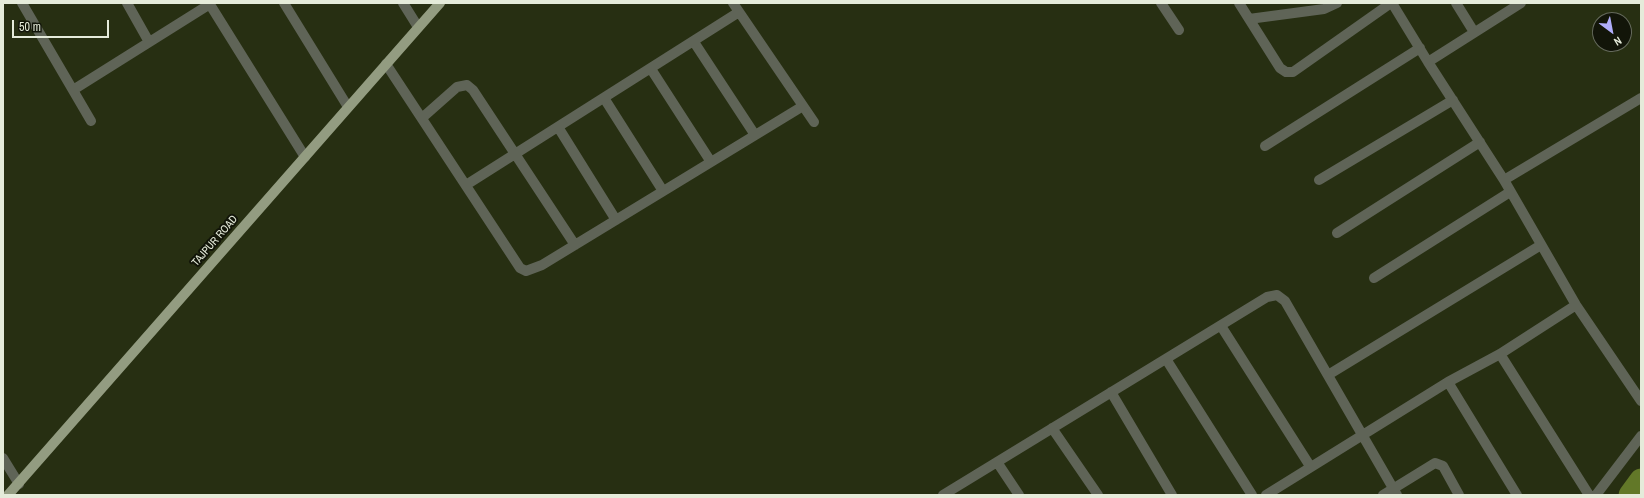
<!DOCTYPE html>
<style>
body{margin:0}
#map{position:relative;width:1644px;height:498px;overflow:hidden;background:#272f12;font-family:"Archivo Narrow",sans-serif}
canvas{display:block}
.frame{position:absolute;inset:0;border:4px solid #e5ebda;pointer-events:none}
.north{position:absolute;left:1592px;top:12px;width:40px;height:40px;box-sizing:border-box;background:#121509;border:1px solid #666b5d;border-radius:50%;rotate:148deg;font-size:11px;font-weight:700;line-height:16px;text-align:center;color:#e5ebda}
.north::after{content:'';display:block;margin:auto;width:14px;height:18px;background:#b0aefa;clip-path:polygon(50% 0,100% 100%,50% 72%,0 100%)}
.scale{position:absolute;left:12px;top:20px;width:97px;height:18px;box-sizing:border-box;border:2px solid #e5ebda;border-top:0;padding-left:5px;font-size:12px;line-height:14px;white-space:nowrap;color:#e5ebda;-webkit-text-stroke:3px #121509;paint-order:stroke}
</style>
<div id="map">
<canvas width="1644" height="498"></canvas>
<div class="frame"></div>
<div class="north">N</div>
<div class="scale">50 m</div>
</div>
<script>
const g = document.querySelector('canvas').getContext('2d');
g.lineJoin = 'round';
const poly = rows => new Path2D(rows.map(r => 'M' + r).join(''));
function trace(path, color, width, dash) { g.strokeStyle = color; g.lineWidth = width; g.lineCap = dash ? 'butt' : 'round'; g.setLineDash(dash || []); g.stroke(path); }
function label(font, color, halo, rows, align = 'center') {
  g.font = font + ' "Archivo Narrow",sans-serif'; g.lineWidth = 4; g.setLineDash([]); g.textBaseline = 'middle'; g.strokeStyle = halo; g.fillStyle = color; for (const [text, x, y, turn = 0] of rows) {
    g.save(); g.translate(x, y); g.rotate((+turn || 0) * Math.PI / 180); g.textAlign = isNaN(turn) ? turn : align; if (halo) g.strokeText(text, 0, 0); g.fillText(text, 0, 0); g.restore();
  }
}
trace(poly([
 [1630,495,1641,480]
]), '#627828', 23);
trace(poly([
 [22,3,91,121],
 [127,3,149,42],
 [209,3,305,157],
 [284,3,348,107],
 [403,3,418,27],
 [733,3,814,122],
 [1161,3,1179,30],
 [1239,3,1280,68,1286,72,1293,72,1391,3],
 [1392,3,1428,62,1504,180,1576,305,1641,401],
 [1456,3,1474,32],
 [1249,19,1324,9,1337,3],
 [694,42,755,135],
 [1428,62,1521,3],
 [386,64,520,268,526,271,542,265,803,106],
 [651,69,711,162],
 [73,90,210,4],
 [604,98,663,191],
 [422,118,457,87,467,85,473,90,575,245],
 [558,127,616,220],
 [1265,146,1420,48],
 [1319,180,1453,100],
 [1504,180,1641,98],
 [466,185,739,12],
 [1337,233,1480,142],
 [1374,278,1510,192],
 [1221,326,1310,466],
 [1500,354,1589,495],
 [1166,359,1252,495],
 [1328,375,1541,245],
 [1448,382,1517,495],
 [1111,392,1172,495],
 [1052,428,1098,495],
 [3,458,19,484],
 [997,462,1019,495],
 [943,495,1267,297,1277,295,1285,301,1397,495],
 [1266,495,1448,382,1500,354,1576,305],
 [1383,495,1435,463,1443,466,1459,495],
 [1596,495,1641,436]
]), '#5f6457', 10);
trace(poly([
 [8,495,440,3]
]), '#939c81', 10);
label('11px', '#e5ebda', '#121509', [
 ["TAJPUR ROAD",215,241,-49]
]);
</script>
